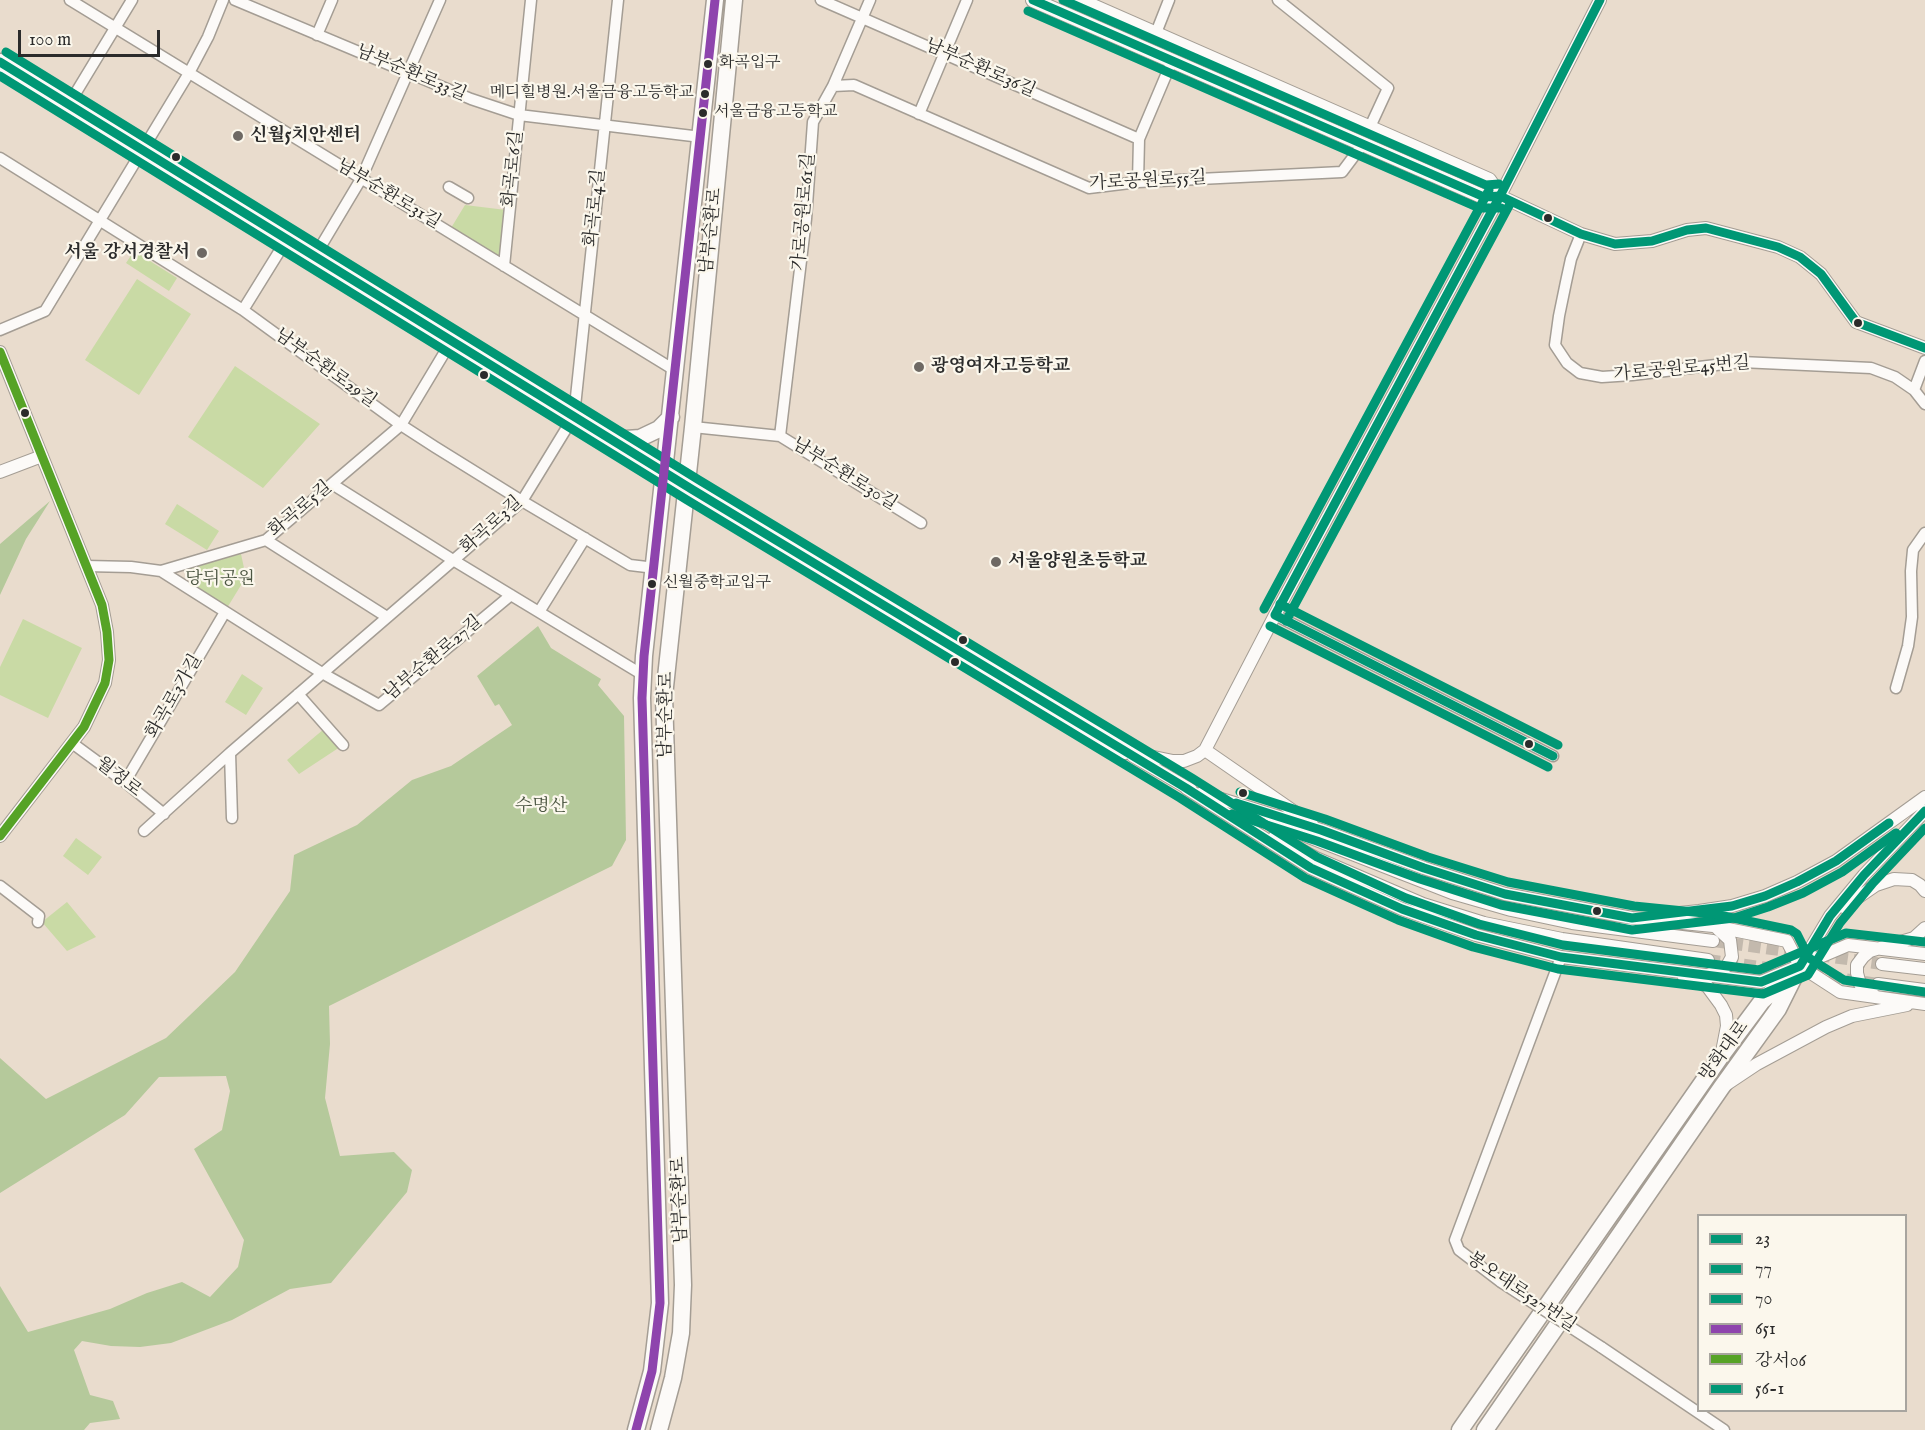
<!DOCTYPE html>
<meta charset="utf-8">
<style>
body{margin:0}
#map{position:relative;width:1925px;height:1430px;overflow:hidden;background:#e9dccd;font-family:"IM FELL English","Noto Serif KR",serif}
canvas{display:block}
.legend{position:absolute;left:1697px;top:1214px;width:210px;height:198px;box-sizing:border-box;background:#fbf7ec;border:2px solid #a8a59f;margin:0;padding:8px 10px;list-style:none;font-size:18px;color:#2b2b2b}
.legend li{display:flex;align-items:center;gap:12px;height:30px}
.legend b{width:30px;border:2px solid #a8a59f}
.scale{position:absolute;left:18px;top:30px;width:142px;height:27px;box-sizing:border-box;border:3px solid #2b2b2b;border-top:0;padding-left:8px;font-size:18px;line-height:21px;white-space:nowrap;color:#2b2b2b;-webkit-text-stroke:4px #fbf7ec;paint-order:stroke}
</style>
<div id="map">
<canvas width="1925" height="1430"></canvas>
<ul class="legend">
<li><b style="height:8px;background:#009775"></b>23</li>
<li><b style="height:8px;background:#009775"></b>77</li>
<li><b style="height:8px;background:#009775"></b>70</li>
<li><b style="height:8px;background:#8e44ad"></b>651</li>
<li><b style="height:8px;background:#56a326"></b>강서06</li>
<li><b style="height:8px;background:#009775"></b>56-1</li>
</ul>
<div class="scale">100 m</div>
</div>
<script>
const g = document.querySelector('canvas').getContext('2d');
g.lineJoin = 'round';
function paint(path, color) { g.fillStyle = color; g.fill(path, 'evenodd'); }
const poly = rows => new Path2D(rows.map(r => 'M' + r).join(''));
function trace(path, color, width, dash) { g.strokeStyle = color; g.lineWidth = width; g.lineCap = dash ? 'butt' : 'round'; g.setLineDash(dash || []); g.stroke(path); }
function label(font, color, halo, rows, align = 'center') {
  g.font = font + ' "IM FELL English","Noto Serif KR",serif'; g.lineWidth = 4.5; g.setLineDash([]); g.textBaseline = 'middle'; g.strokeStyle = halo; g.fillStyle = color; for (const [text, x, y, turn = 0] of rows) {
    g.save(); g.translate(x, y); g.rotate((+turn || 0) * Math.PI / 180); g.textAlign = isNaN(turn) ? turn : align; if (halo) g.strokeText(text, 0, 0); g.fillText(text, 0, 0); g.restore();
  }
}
paint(poly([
 [465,205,506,210,501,259,451,228],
 [134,251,177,278,169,291,126,263],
 [137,279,191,314,139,395,85,360],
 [235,366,320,424,263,488,188,437],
 [177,504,219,531,207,550,165,524],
 [241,554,246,577,227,608,190,585,197,573,188,568],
 [23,619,82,648,48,718,0,695,0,667],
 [242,674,263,688,246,715,225,702],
 [324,729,340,747,299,774,287,760],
 [76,838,102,857,88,875,63,856],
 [67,902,96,937,67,951,42,922]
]), '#c9daa5');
paint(poly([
 [50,501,26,539,0,595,0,544],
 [538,626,551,648,601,679,598,685,624,716,626,840,612,866,329,1006,330,1044,325,1098,340,1156,394,1152,412,1170,407,1192,331,1283,290,1289,232,1320,171,1343,140,1347,111,1346,82,1341,74,1350,90,1395,113,1401,120,1419,90,1423,84,1430,0,1430,0,1286,28,1332,110,1309,147,1293,182,1282,210,1297,238,1267,244,1240,194,1149,222,1130,230,1091,226,1076,159,1077,125,1115,0,1193,0,1058,46,1099,166,1038,235,972,290,891,294,855,357,825,412,780,451,766,512,725,499,704,495,706,477,676]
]), '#b5c99b');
trace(poly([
 [1713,941,1801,953],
 [1818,955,1882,964],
 [1708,960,1790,971],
 [1811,974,1878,984]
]), '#c3b9ad', 12, [12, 6]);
const minor = poly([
 [70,0,676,371],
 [235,0,471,99,519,115,701,137],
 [821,0,1139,139],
 [1278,0,1388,88,1370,127],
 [1156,33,1169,0],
 [317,35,332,0],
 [833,86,854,85,1089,188,1138,182,1342,172,1363,144],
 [69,104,132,0],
 [919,114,967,0],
 [0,158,243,310,401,425,435,447,522,501,630,565,655,568],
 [1138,182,1139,139,1172,61],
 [449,187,468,198],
 [1581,234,1571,259,1566,282,1559,316,1555,345,1567,363,1580,373,1602,377,1632,375,1741,362,1871,368,1895,377,1914,390,1925,404],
 [315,256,361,179,440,0],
 [504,266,531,0],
 [243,310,287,239],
 [0,330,45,311,189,73,208,37,223,0],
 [1914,390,1925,361],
 [693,427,780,436,921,523],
 [780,436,806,219,813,122,833,86,870,0],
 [332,484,453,560,643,675],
 [266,540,387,617],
 [86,566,131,567,161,571,266,540,401,425,452,340],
 [161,571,322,673,379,705,511,595],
 [539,612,585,538],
 [1275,615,1553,756],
 [1896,688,1908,646,1912,617,1911,571,1913,550,1925,533],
 [298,694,343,745],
 [72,743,125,782,164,814],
 [230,753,232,818],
 [125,782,225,612],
 [144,831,230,753,522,501,574,416,618,0],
 [0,886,39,916,38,922],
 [1501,1282,1459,1250,1455,1240,1561,957],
 [1601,1347,1724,1430]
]);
const tertiary = poly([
 [1500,196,1581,234,1615,244,1652,241,1687,230,1706,228,1778,247,1800,257,1821,274,1856,322,1925,348],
 [0,352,102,605,107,632,109,660,105,683,84,727,0,836],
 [0,472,42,456],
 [1205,750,1312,824],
 [1125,751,1173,761,1184,761,1197,756,1205,750,1275,615,1500,196,1600,0],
 [1133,756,1191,790],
 [1186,788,1311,868,1402,909,1476,935,1561,957,1761,982,1848,945,1925,954],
 [1202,793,1321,830,1424,868,1505,894,1632,918,1713,926,1787,941,1800,966,1840,992,1925,1004],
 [1270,822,1452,893,1511,910,1572,923,1713,941],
 [1275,836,1316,858,1423,904,1484,923,1562,939,1708,960],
 [1844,907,1876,885,1894,879,1912,880,1920,885,1925,891],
 [1660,915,1699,911,1732,906,1765,896,1797,882,1836,861,1925,797],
 [1882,964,1925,969],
 [1800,966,1830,916,1864,875,1925,811],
 [1710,974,1718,972,1727,966,1732,957,1730,940,1718,929],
 [1684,977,1707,986,1721,1005,1726,1015,1727,1026,1722,1052],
 [1878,984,1925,990],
 [1874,995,1866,991,1860,984,1857,973,1857,965,1863,957,1870,951,1914,938,1925,928],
 [1727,1084,1757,1064,1826,1027,1852,1016,1907,1005]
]);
const secondary = poly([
 [1033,0,1484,197,1500,196],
 [1079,0,1489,180,1500,196]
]);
const primary = poly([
 [0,62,693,490,1125,751],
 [612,440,640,438,659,429,671,417],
 [636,1430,652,1371,660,1303,642,698,644,656,715,0],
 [659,1430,673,1378,681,1333,683,1285,664,696,693,427,734,0],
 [1460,1430,1721,1056,1762,1001,1800,966],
 [1485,1430,1721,1088,1778,1009,1795,975]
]);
trace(minor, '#a49d94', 13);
trace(tertiary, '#a49d94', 14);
trace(secondary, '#a49d94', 16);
trace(primary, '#a49d94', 19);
trace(minor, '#fcfaf8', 10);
trace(tertiary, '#fcfaf8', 12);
trace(secondary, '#fcfaf8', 14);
trace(primary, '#fcfaf8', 16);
const minorBridge = poly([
 [1501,1282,1601,1347]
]);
trace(minorBridge, '#a49d94', 13, []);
trace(minorBridge, '#fcfaf8', 10);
trace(poly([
 [1033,0,1484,197,1500,196],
 [0,62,693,490,1186,788,1311,868,1402,909,1476,935,1561,957,1761,982,1800,966,1830,916,1864,875,1925,811],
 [1275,615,1500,196],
 [1275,615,1553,756],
 [1236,803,1321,830,1424,868,1505,894,1632,918,1732,906,1765,896,1797,882,1836,861,1889,823]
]), '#009775', 9);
trace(poly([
 [1028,11,1479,208,1501,208],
 [0,76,687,500,1180,798,1305,878,1398,920,1473,947,1558,969,1763,994,1808,975,1840,923,1873,883,1925,828],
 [1286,621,1511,202],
 [1270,626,1548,767],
 [1232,814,1317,841,1420,879,1501,905,1632,930,1734,918,1768,907,1803,893,1842,872,1896,833]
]), '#009775', 9);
trace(poly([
 [1063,0,1486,185,1499,184],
 [6,52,699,480,1192,778,1317,857,1406,898,1479,924,1563,945,1759,970,1846,933,1925,942],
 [1280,604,1558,745],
 [1264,609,1489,190],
 [1240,792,1325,819,1428,857,1508,882,1634,906,1714,914,1791,930,1797,934,1809,958,1844,980,1925,992]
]), '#009775', 9);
trace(poly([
 [636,1430,652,1371,660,1303,642,698,644,656,715,0]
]), '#8e44ad', 9);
trace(poly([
 [0,352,102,605,107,632,109,660,105,683,84,727,0,836]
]), '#56a326', 9);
trace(poly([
 [1600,0,1500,196,1581,234,1615,244,1652,241,1687,230,1706,228,1778,247,1800,257,1821,274,1856,322,1925,348]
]), '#009775', 9);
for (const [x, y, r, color] of [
 [708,64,5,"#2b2b2b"],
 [705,94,5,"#2b2b2b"],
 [703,113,5,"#2b2b2b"],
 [238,136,6,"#6e6964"],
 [176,157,5,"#2b2b2b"],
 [1548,218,5,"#2b2b2b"],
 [202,253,6,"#6e6964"],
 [1858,323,5,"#2b2b2b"],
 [919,367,6,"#6e6964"],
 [484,375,5,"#2b2b2b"],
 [25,413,5,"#2b2b2b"],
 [996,562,6,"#6e6964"],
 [652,584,5,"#2b2b2b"],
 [963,640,5,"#2b2b2b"],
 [955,662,5,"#2b2b2b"],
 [1529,744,5,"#2b2b2b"],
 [1243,793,5,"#2b2b2b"],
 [1597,911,5,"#2b2b2b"]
]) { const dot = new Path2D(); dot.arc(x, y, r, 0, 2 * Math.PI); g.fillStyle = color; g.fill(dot); trace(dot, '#fbf7ec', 2); }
label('16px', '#2b2b2b', '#fbf7ec', [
 ["화곡입구",719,64],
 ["메디힐병원.서울금융고등학교",694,94,"right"],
 ["서울금융고등학교",714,113],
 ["신월중학교입구",663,584]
], 'left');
label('18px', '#2b2b2b', '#fbf7ec', [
 ["남부순환로36길",980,69,24],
 ["남부순환로33길",411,74,23],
 ["화곡로6길",514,169,-84],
 ["가로공원로55길",1148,182,-3],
 ["남부순환로31길",388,195,31],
 ["화곡로4길",596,208,-84],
 ["가로공원로61길",805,212,-85],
 ["남부순환로",712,231,-84],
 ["남부순환로29길",325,369,36],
 ["가로공원로45번길",1682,370,-5],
 ["남부순환로30길",844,475,32],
 ["화곡로5길",301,510,-40],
 ["화곡로3길",492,526,-42],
 ["남부순환로27길",434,659,-40],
 ["화곡로3가길",175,697,-60],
 ["남부순환로",667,715,-89],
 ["월정로",118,778,38],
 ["방화대로",1725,1052,-54],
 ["남부순환로",681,1200,-92],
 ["봉오대로527번길",1521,1293,34]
]);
label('bold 18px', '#2b2b2b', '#fbf7ec', [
 ["신월5치안센터",250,136],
 ["서울 강서경찰서",190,253,"right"],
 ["광영여자고등학교",931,367],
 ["서울양원초등학교",1008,562]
], 'left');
label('18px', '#4c5642', '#fbf7ec', [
 ["당뒤공원",220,580],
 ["수명산",541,807]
]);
</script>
